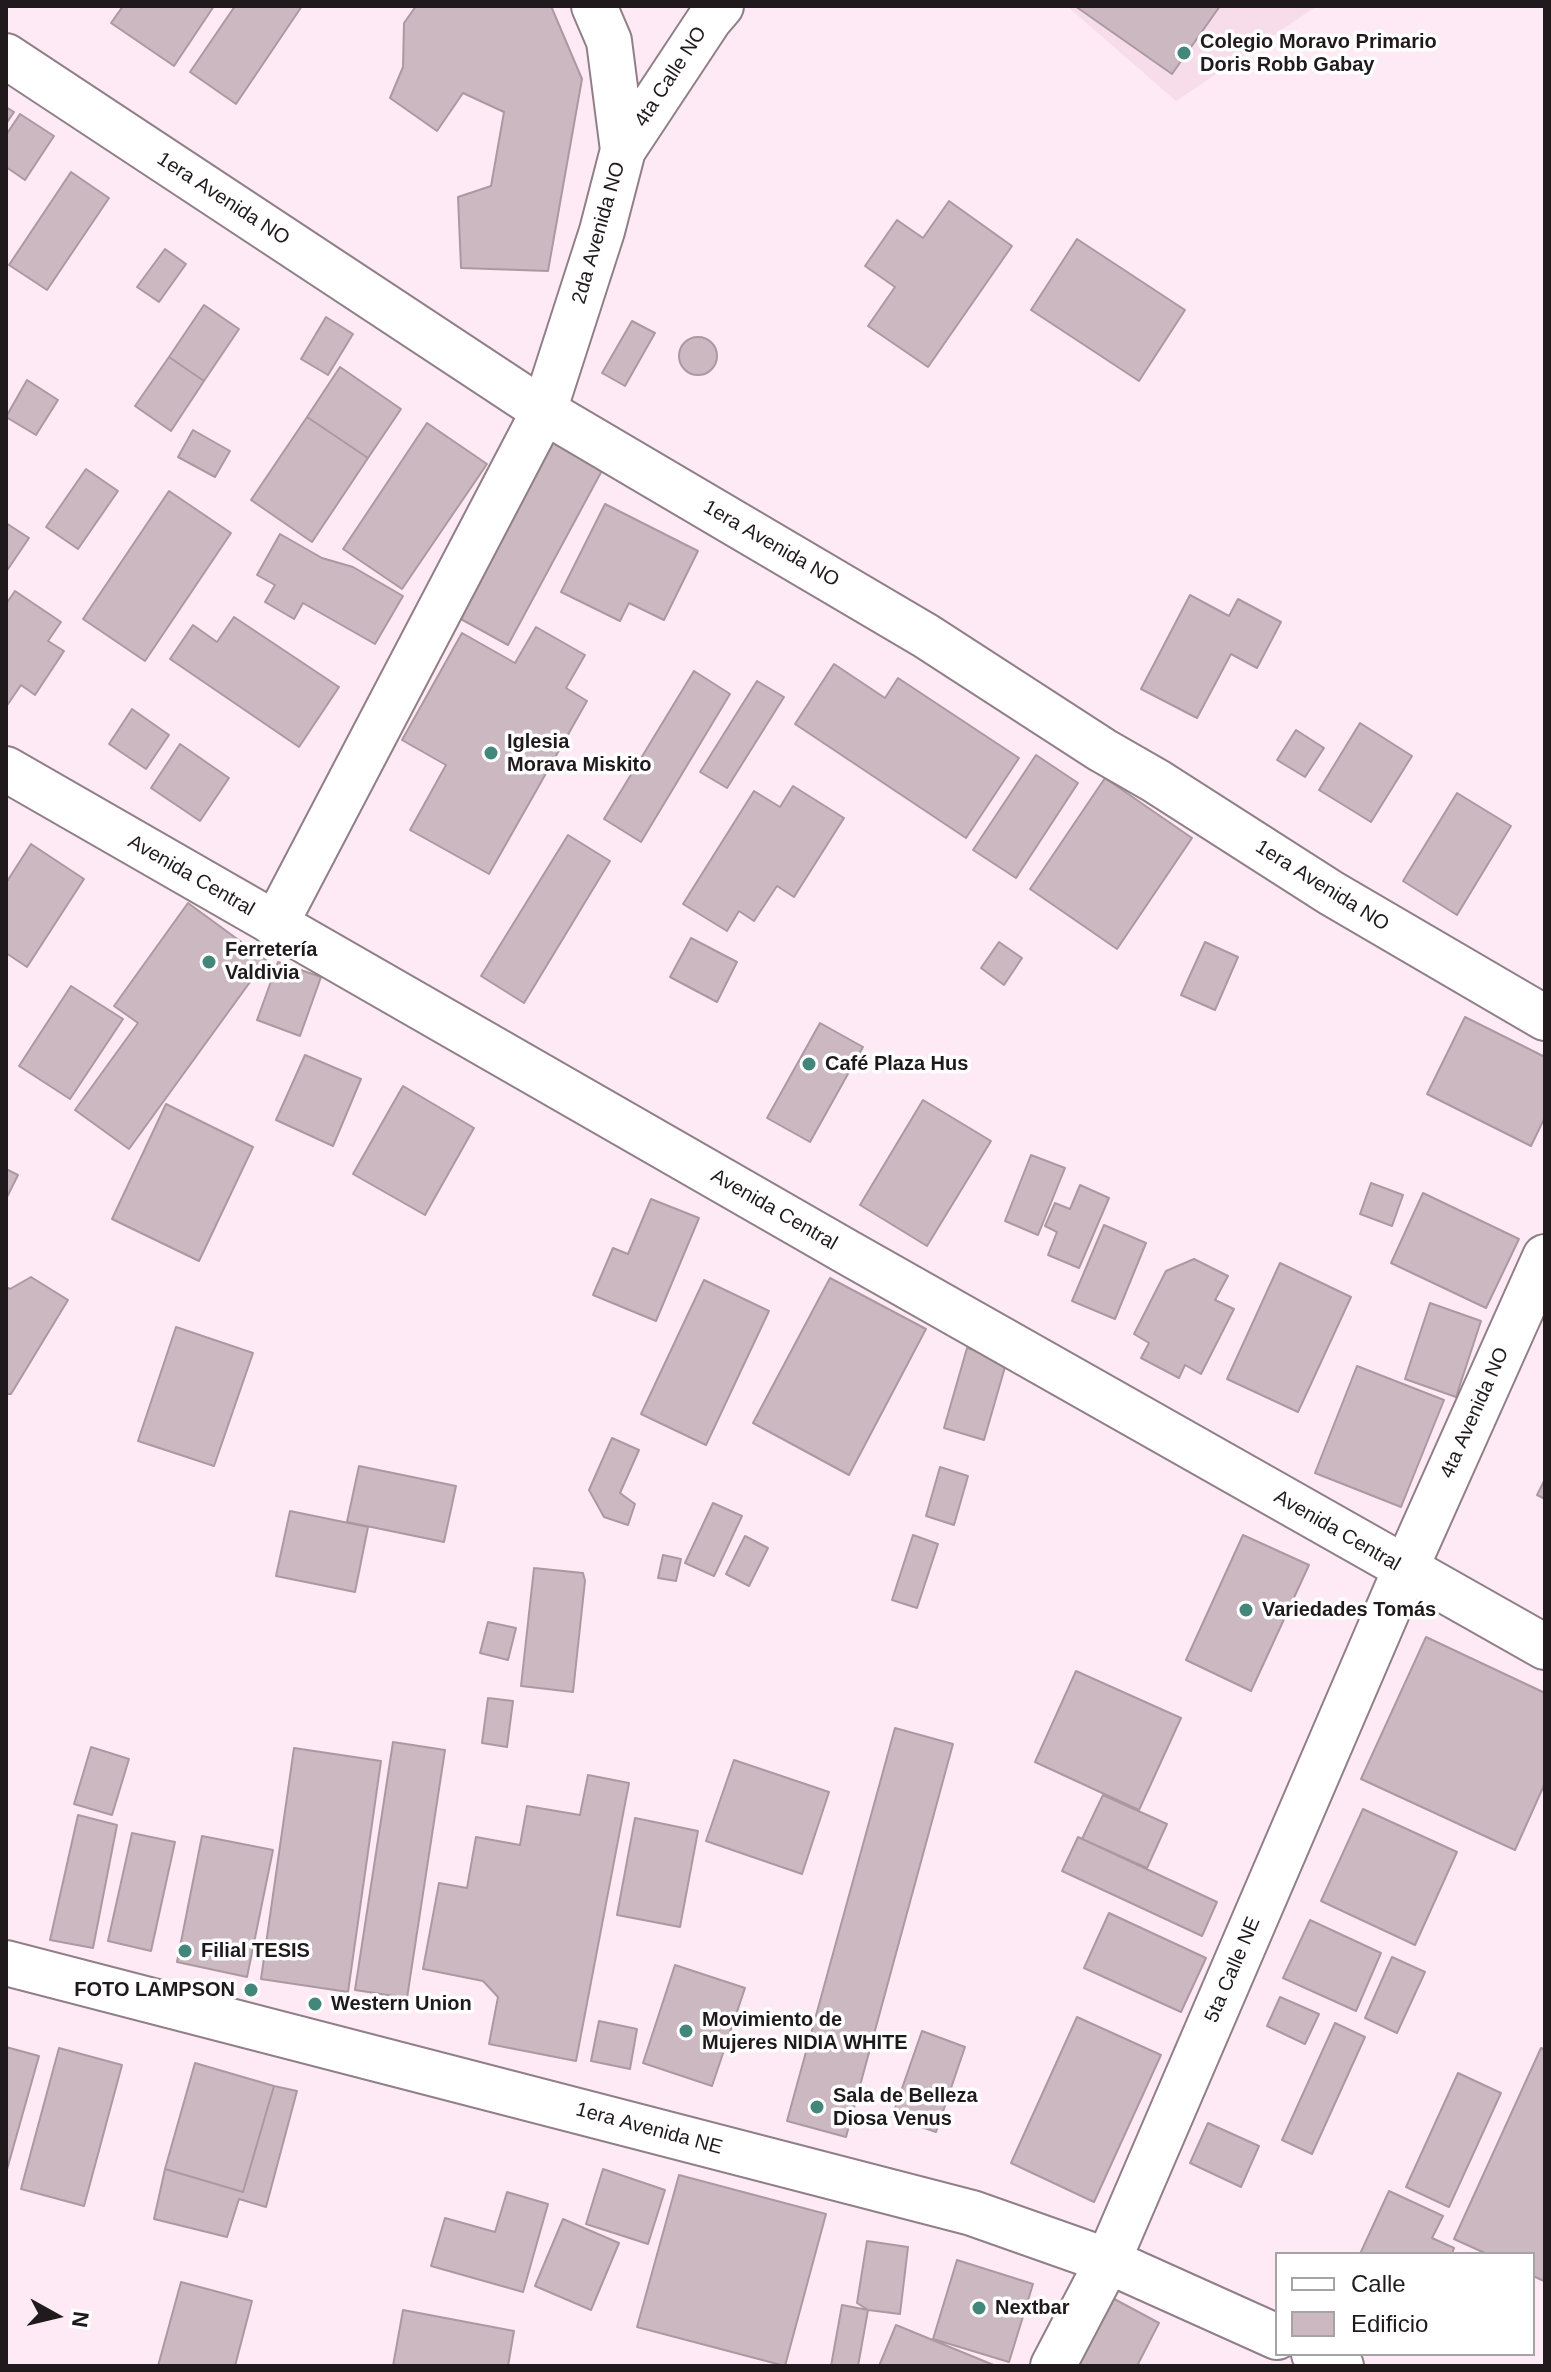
<!DOCTYPE html>
<meta charset="utf-8">
<style>
body{margin:0}
#map{position:relative;width:1551px;height:2372px;overflow:hidden;background:#feeaf4;font-family:Arial,sans-serif}
canvas{display:block}
.frame{position:absolute;inset:0;border:8px solid #211a1d;pointer-events:none}
.legend{position:absolute;left:1275px;top:2252px;width:260px;height:104px;box-sizing:border-box;background:#fff;border:2px solid #a6a3a5;margin:0;padding:10px 14px;list-style:none;font-size:24px;color:#211a1d}
.legend li{display:flex;align-items:center;gap:16px;height:40px}
.legend b{width:40px;border:2px solid #a6a3a5}
.north{position:absolute;left:16px;top:2276px;width:80px;height:80px;-webkit-text-stroke:6px #fff;paint-order:stroke;rotate:98deg;font-size:22px;font-weight:700;line-height:32px;text-align:center;color:#211a1d}
.north::after{content:'';display:block;margin:auto;width:28px;height:36px;background:#211a1d;clip-path:polygon(50% 0,100% 100%,50% 72%,0 100%)}
</style>
<div id="map">
<canvas width="1551" height="2372"></canvas>
<div class="frame"></div>
<ul class="legend">
<li><b style="height:10px;background:#fff"></b>Calle</li>
<li><b style="height:22px;background:#cbb8c1"></b>Edificio</li>
</ul>
<div class="north">N</div>
</div>
<script>
const g = document.querySelector('canvas').getContext('2d');
g.lineJoin = 'round';
function paint(path, color) { g.fillStyle = color; g.fill(path, 'evenodd'); }
const poly = rows => new Path2D(rows.map(r => 'M' + r).join(''));
function trace(path, color, width, dash) { g.strokeStyle = color; g.lineWidth = width; g.lineCap = dash ? 'butt' : 'round'; g.setLineDash(dash || []); g.stroke(path); }
function label(font, color, halo, rows, align = 'center') {
  g.font = font + ' Arial,sans-serif'; g.lineWidth = 7; g.setLineDash([]); g.textBaseline = 'middle'; g.strokeStyle = halo; g.fillStyle = color; for (const [text, x, y, turn = 0] of rows) {
    g.save(); g.translate(x, y); g.rotate((+turn || 0) * Math.PI / 180); g.textAlign = isNaN(turn) ? turn : align; if (halo) g.strokeText(text, 0, 0); g.fillText(text, 0, 0); g.restore();
  }
}
paint(poly([
 [1067,6,1317,6,1176,101]
]), '#f7dcea');
const building = poly([
 [123,6,214,6,174,66,111,23,123,6],
 [235,6,302,6,236,104,190,72,235,6],
 [416,6,551,6,582,79,548,271,461,268,458,197,491,186,504,112,463,93,437,131,390,98,403,67,404,23,416,6],
 [1075,6,1220,6,1172,74,1075,6],
 [6,107,14,112,6,124,6,107],
 [20,114,54,136,25,180,6,167,6,135,20,114],
 [71,172,109,198,47,290,9,265,71,172],
 [949,201,1012,246,928,367,868,326,895,287,865,266,897,220,923,238,949,201],
 [1077,239,1185,310,1139,381,1031,310,1077,239],
 [165,249,186,264,159,302,137,287,165,249],
 [204,305,239,329,204,381,169,357,204,305],
 [326,317,353,334,328,375,301,359,326,317],
 [632,321,655,333,625,386,602,373,632,321],
 '679 356a19 19 0 1 1 38 0a19 19 0 1 1-38 0Z',
 [169,357,204,381,171,431,135,406,169,357],
 [340,367,401,409,368,458,307,417,340,367],
 [27,380,58,400,36,435,6,417,27,380],
 [307,417,368,458,312,542,251,500,307,417],
 [427,423,487,464,402,589,343,549,427,423],
 [193,430,230,451,215,477,178,457,193,430],
 [555,438,605,465,508,645,459,618,555,438],
 [86,469,118,491,78,549,46,527,86,469],
 [169,491,231,533,145,661,83,619,169,491],
 [605,504,698,551,664,620,629,603,620,621,561,592,605,504],
 [6,523,29,538,6,572,6,523],
 [280,534,322,558,353,567,403,596,375,644,303,603,294,619,265,602,275,585,257,575,280,534],
 [15,591,61,622,48,641,64,651,35,695,21,685,6,707,6,604,15,591],
 [1190,595,1229,616,1238,599,1281,622,1257,668,1231,654,1197,718,1141,689,1190,595],
 [234,617,339,687,299,747,170,659,193,625,217,642,234,617],
 [536,627,585,655,566,688,587,701,489,874,410,830,446,765,402,740,462,633,515,663,536,627],
 [834,664,885,698,898,678,1019,758,966,838,795,724,834,664],
 [694,671,730,694,641,842,604,819,694,671],
 [757,681,784,697,727,788,700,772,757,681],
 [132,709,169,735,146,769,109,744,132,709],
 [1360,723,1412,756,1371,822,1319,790,1360,723],
 [1296,730,1324,748,1305,777,1277,760,1296,730],
 [180,744,229,778,200,821,151,788,180,744],
 [1036,755,1078,783,1016,878,973,850,1036,755],
 [1105,778,1192,838,1117,949,1030,889,1105,778],
 [793,786,844,818,794,897,777,886,754,921,739,911,727,931,683,904,754,791,780,807,793,786],
 [1457,793,1511,826,1457,915,1403,881,1457,793],
 [568,835,610,861,524,1003,481,976,568,835],
 [31,844,84,879,27,967,6,953,6,883,31,844],
 [188,903,266,960,129,1149,75,1110,138,1023,114,1006,188,903],
 [691,938,737,962,717,1002,670,977,691,938],
 [999,942,1022,958,1004,985,981,968,999,942],
 [1205,942,1238,957,1215,1010,1181,995,1205,942],
 [278,962,321,977,300,1036,257,1020,278,962],
 [71,986,123,1019,70,1099,19,1066,71,986],
 [1465,1017,1545,1057,1545,1117,1531,1146,1427,1094,1465,1017],
 [820,1023,863,1047,810,1142,767,1118,820,1023],
 [305,1055,361,1079,333,1146,276,1120,305,1055],
 [403,1086,474,1128,425,1215,353,1174,403,1086],
 [923,1100,991,1141,927,1246,860,1205,923,1100],
 [166,1104,253,1147,199,1261,112,1219,166,1104],
 [1031,1155,1065,1168,1038,1235,1005,1221,1031,1155],
 [6,1169,18,1175,6,1199,6,1169],
 [1371,1183,1403,1195,1392,1226,1360,1214,1371,1183],
 [1080,1185,1109,1198,1079,1268,1048,1255,1057,1232,1045,1226,1055,1203,1070,1209,1080,1185],
 [1423,1193,1519,1239,1486,1308,1391,1263,1423,1193],
 [651,1199,699,1218,656,1321,593,1295,613,1248,628,1254,651,1199],
 [1104,1225,1146,1243,1115,1319,1072,1301,1104,1225],
 [1194,1259,1228,1276,1215,1300,1234,1309,1201,1374,1185,1365,1179,1378,1141,1358,1149,1343,1134,1334,1166,1271,1194,1259],
 [1280,1263,1351,1297,1298,1412,1227,1379,1280,1263],
 [31,1277,68,1300,11,1394,6,1394,6,1287,10,1289,31,1277],
 [830,1278,926,1329,849,1475,753,1423,830,1278],
 [704,1280,769,1311,706,1445,641,1414,704,1280],
 [1430,1303,1481,1321,1456,1397,1405,1379,1430,1303],
 [176,1327,253,1353,214,1466,138,1441,176,1327],
 [967,1348,1007,1360,984,1440,944,1428,967,1348],
 [1357,1366,1444,1400,1401,1507,1315,1473,1357,1366],
 [612,1438,639,1450,620,1493,635,1504,628,1525,604,1517,589,1490,612,1438],
 [359,1466,456,1486,444,1542,347,1522,359,1466],
 [940,1467,968,1476,954,1525,926,1516,940,1467],
 [1545,1479,1545,1499,1537,1495,1545,1479],
 [713,1503,742,1516,714,1576,685,1563,713,1503],
 [290,1511,368,1527,355,1592,276,1576,290,1511],
 [913,1535,938,1544,917,1608,892,1600,913,1535],
 [1243,1535,1309,1565,1251,1691,1186,1660,1243,1535],
 [745,1536,768,1548,749,1586,726,1574,745,1536],
 [663,1555,681,1559,676,1581,658,1578,663,1555],
 [534,1568,583,1573,585,1581,573,1692,521,1686,534,1568],
 [488,1622,516,1628,508,1660,480,1653,488,1622],
 [1426,1637,1545,1693,1545,1783,1515,1850,1361,1779,1426,1637],
 [1076,1671,1181,1718,1139,1810,1035,1762,1076,1671],
 [488,1698,513,1701,507,1747,482,1743,488,1698],
 [895,1728,953,1744,846,2137,787,2121,895,1728],
 [393,1742,445,1750,407,1998,355,1990,393,1742],
 [91,1747,129,1759,112,1815,74,1804,91,1747],
 [294,1748,381,1761,348,1992,261,1979,294,1748],
 [734,1760,829,1792,802,1874,706,1841,734,1760],
 [588,1775,629,1783,576,2061,489,2044,498,1997,483,1981,423,1969,439,1883,467,1888,476,1837,520,1845,527,1806,580,1815,588,1775],
 [1103,1795,1167,1824,1147,1868,1082,1839,1103,1795],
 [1363,1809,1457,1852,1415,1945,1321,1901,1363,1809],
 [78,1815,117,1825,93,1948,50,1940,78,1815],
 [635,1818,698,1831,680,1927,617,1915,635,1818],
 [132,1833,175,1842,151,1951,108,1941,132,1833],
 [202,1836,273,1850,247,1977,177,1962,202,1836],
 [1078,1837,1217,1902,1202,1936,1062,1871,1078,1837],
 [1109,1913,1206,1958,1181,2012,1084,1968,1109,1913],
 [1310,1920,1381,1953,1356,2011,1283,1978,1310,1920],
 [1392,1957,1425,1972,1397,2033,1365,2018,1392,1957],
 [675,1965,745,1988,712,2086,643,2063,675,1965],
 [1280,1997,1319,2014,1305,2044,1267,2026,1280,1997],
 [1077,2017,1161,2055,1094,2202,1011,2163,1077,2017],
 [599,2021,637,2029,630,2069,591,2061,599,2021],
 [1335,2023,1365,2037,1312,2154,1282,2140,1335,2023],
 [922,2031,965,2047,936,2132,892,2117,922,2031],
 [6,2047,39,2056,6,2173,6,2047],
 [59,2048,122,2065,84,2206,21,2189,59,2048],
 [1541,2048,1545,2050,1544,2281,1533,2276,1533,2254,1487,2254,1454,2239,1541,2048],
 [195,2063,274,2086,243,2192,165,2169,195,2063],
 [1458,2073,1501,2093,1449,2207,1406,2187,1458,2073],
 [274,2086,297,2091,266,2207,239,2199,227,2237,154,2219,165,2169,243,2192,274,2086],
 [1208,2123,1259,2146,1241,2187,1190,2163,1208,2123],
 [603,2169,665,2190,648,2244,586,2224,603,2169],
 [679,2175,826,2214,785,2366,637,2327,679,2175],
 [1389,2191,1443,2216,1432,2238,1454,2248,1452,2254,1360,2254,1389,2191],
 [507,2192,548,2204,523,2292,431,2266,445,2218,495,2232,507,2192],
 [563,2219,619,2243,591,2310,535,2286,563,2219],
 [867,2241,908,2247,900,2314,868,2310,857,2303,867,2241],
 [957,2260,1033,2284,1009,2362,933,2339,957,2260],
 [181,2282,252,2301,235,2366,158,2366,181,2282],
 [1105,2294,1159,2323,1137,2366,1069,2366,1105,2294],
 [842,2305,868,2310,858,2366,831,2366,842,2305],
 [403,2310,514,2331,508,2366,393,2366,403,2310],
 [896,2325,996,2366,879,2366,896,2325]
]);
paint(building, '#cbb8c1');
trace(building, '#ab99a2', 2);
const minor = poly([
 [623,150,709,20,721,6],
 [275,925,544,411,602,231,623,150,609,41,594,6],
 [6,1963,972,2213,1108,2261,1277,2337],
 [1314,2354,1341,2366],
 [1053,2366,1108,2261,1405,1570,1545,1257]
]);
const tertiary = poly([
 [6,56,544,411,926,636,1102,750,1156,781,1331,893,1545,1018],
 [6,769,847,1252,1545,1647]
]);
trace(minor, '#917f88', 48);
trace(tertiary, '#917f88', 48);
trace(minor, '#fff', 44);
trace(tertiary, '#fff', 44);
for (const [x, y, r, color] of [
 [1184,53,8,"#43877a"],
 [491,753,8,"#43877a"],
 [209,962,8,"#43877a"],
 [809,1064,8,"#43877a"],
 [1246,1610,8,"#43877a"],
 [185,1951,8,"#43877a"],
 [251,1990,8,"#43877a"],
 [315,2004,8,"#43877a"],
 [686,2031,8,"#43877a"],
 [817,2107,8,"#43877a"],
 [979,2308,8,"#43877a"]
]) { const dot = new Path2D(); dot.arc(x, y, r, 0, 2 * Math.PI); g.fillStyle = color; g.fill(dot); trace(dot, '#fff', 3); }
label('bold 20px', '#211a1d', '#fff', [
 ["Colegio Moravo Primario",1200,42],
 ["Doris Robb Gabay",1200,65],
 ["Iglesia",507,742],
 ["Morava Miskito",507,765],
 ["Ferretería",225,950],
 ["Valdivia",225,973],
 ["Café Plaza Hus",825,1064],
 ["Variedades Tomás",1262,1610],
 ["Filial TESIS",201,1951],
 ["FOTO LAMPSON",235,1990,"right"],
 ["Western Union",331,2004],
 ["Movimiento de",702,2020],
 ["Mujeres NIDIA WHITE",702,2043],
 ["Sala de Belleza",833,2096],
 ["Diosa Venus",833,2119],
 ["Nextbar",995,2308]
], 'left');
label('20px', '#211a1d', '#fff', [
 ["4ta Calle NO",671,77,-57],
 ["1era Avenida NO",223,199,33],
 ["2da Avenida NO",599,233,-74],
 ["1era Avenida NO",771,544,30],
 ["Avenida Central",191,876,30],
 ["1era Avenida NO",1322,886,32],
 ["Avenida Central",774,1210,30],
 ["4ta Avenida NO",1475,1413,-66],
 ["Avenida Central",1337,1531,30],
 ["5ta Calle NE",1233,1970,-67],
 ["1era Avenida NE",649,2129,15]
]);
</script>
